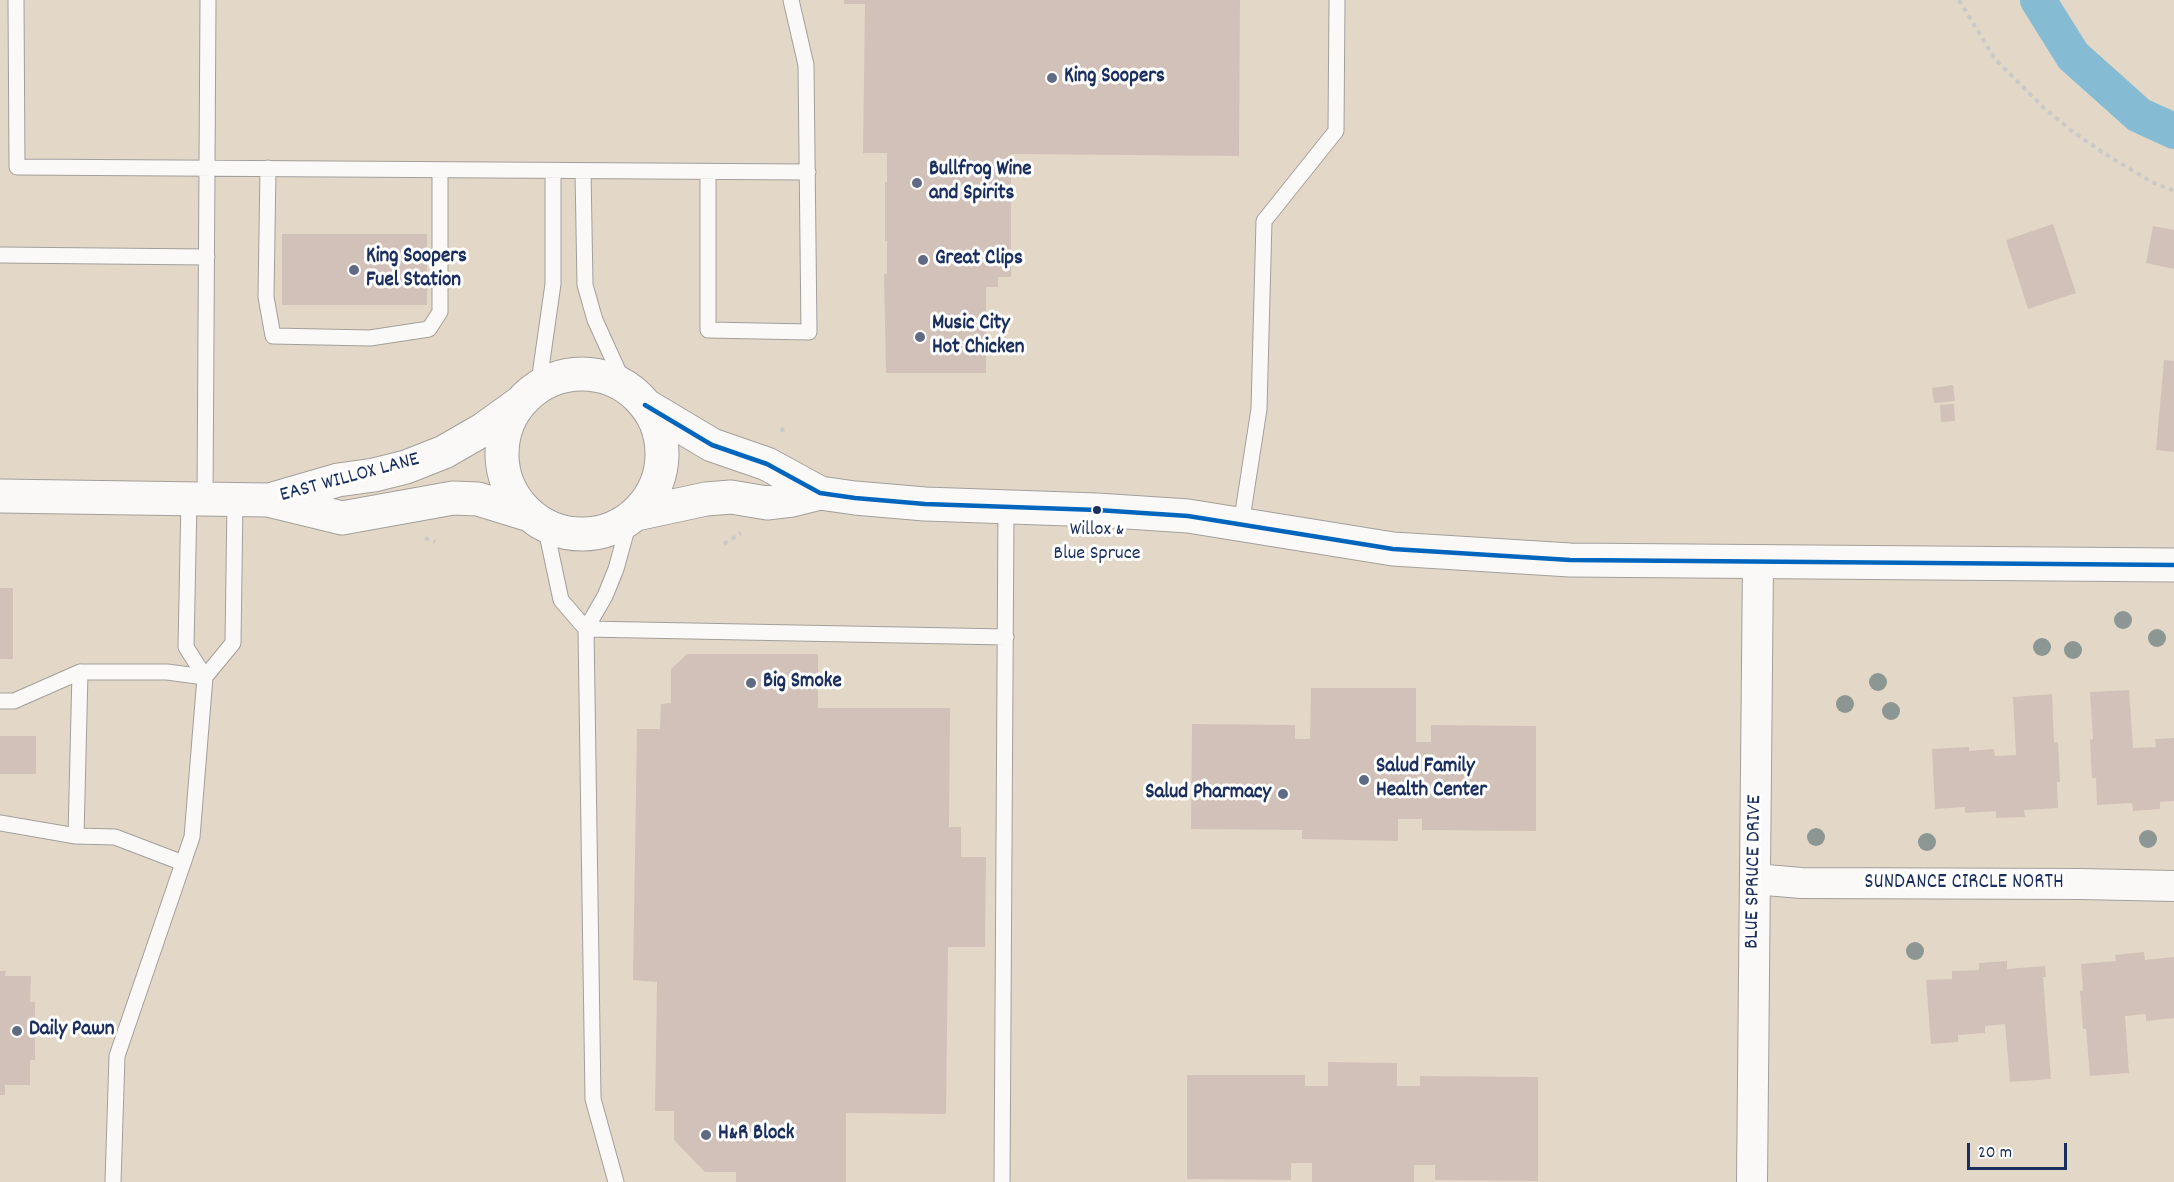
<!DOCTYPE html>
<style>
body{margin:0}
#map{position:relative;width:2174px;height:1182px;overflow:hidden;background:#e3d8c7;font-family:Dekko,sans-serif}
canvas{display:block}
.scale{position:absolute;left:1967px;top:1143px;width:100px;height:27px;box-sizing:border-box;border:3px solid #1b2f5e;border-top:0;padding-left:8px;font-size:18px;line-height:21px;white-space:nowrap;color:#1b2f5e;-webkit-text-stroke:4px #fff;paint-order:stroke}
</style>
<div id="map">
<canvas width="2174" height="1182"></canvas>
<div class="scale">20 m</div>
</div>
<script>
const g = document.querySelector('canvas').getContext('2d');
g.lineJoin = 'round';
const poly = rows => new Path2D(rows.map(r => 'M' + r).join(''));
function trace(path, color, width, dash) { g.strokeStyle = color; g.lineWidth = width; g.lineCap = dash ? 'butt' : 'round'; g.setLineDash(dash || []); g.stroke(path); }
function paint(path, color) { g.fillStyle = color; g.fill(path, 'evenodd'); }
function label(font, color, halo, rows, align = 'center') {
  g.font = font + ' Dekko,sans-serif'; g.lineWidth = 6; g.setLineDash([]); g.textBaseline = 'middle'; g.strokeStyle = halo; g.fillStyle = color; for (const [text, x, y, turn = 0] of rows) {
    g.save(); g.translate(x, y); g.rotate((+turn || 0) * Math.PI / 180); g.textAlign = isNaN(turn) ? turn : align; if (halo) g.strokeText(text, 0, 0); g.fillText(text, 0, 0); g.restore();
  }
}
trace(poly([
 [2038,0,2073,56,2139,115,2174,131]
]), '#85bbd3', 36);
paint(poly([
 [844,0,1240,0,1239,156,1011,154,1011,277,998,277,998,287,986,287,986,373,886,373,884,274,887,274,887,241,885,241,885,182,887,182,887,153,863,153,865,4,844,4],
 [2053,224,2076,293,2028,309,2006,240],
 [2153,226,2174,230,2174,269,2146,263],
 [282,234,427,234,427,305,282,305],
 [2164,360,2174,361,2174,452,2156,450],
 [1953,385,1955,401,1934,403,1932,388],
 [1954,404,1955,421,1941,422,1940,405],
 [0,588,13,588,13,659,0,659],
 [687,654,818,654,818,708,950,708,949,827,961,827,961,857,986,857,985,947,948,947,946,1114,846,1113,846,1182,736,1182,736,1172,705,1172,674,1140,674,1111,655,1111,657,982,633,980,637,729,660,729,661,704,671,703,671,669],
 [1311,688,1416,688,1416,742,1431,742,1431,725,1536,726,1536,831,1422,830,1422,819,1398,819,1398,841,1302,839,1302,830,1191,829,1192,724,1295,725,1295,739,1310,739],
 [2129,690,2133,748,2156,747,2155,739,2174,738,2174,801,2160,802,2160,809,2133,811,2132,803,2097,805,2096,778,2092,778,2090,740,2093,739,2090,692],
 [2052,694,2054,742,2058,742,2060,782,2057,782,2058,808,2024,810,2025,817,1996,818,1996,811,1965,813,1965,807,1935,809,1932,749,1969,747,1969,751,1994,749,1995,756,2016,755,2013,697],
 [0,736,36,736,36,774,0,774],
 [2144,952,2145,960,2174,957,2174,1018,2146,1021,2146,1014,2125,1016,2129,1073,2090,1076,2086,1029,2083,1029,2080,991,2083,990,2081,964,2116,961,2115,955],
 [2007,961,2007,969,2045,966,2046,977,2043,977,2051,1079,2010,1082,2005,1024,1985,1026,1985,1033,1958,1035,1958,1042,1931,1044,1926,980,1952,979,1952,971,1979,970,1979,963],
 [0,971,6,971,5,976,31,976,30,1002,35,1002,35,1060,30,1060,30,1085,5,1085,5,1095,0,1095],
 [1328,1062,1397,1063,1397,1086,1420,1086,1420,1076,1538,1077,1538,1181,1435,1180,1435,1165,1414,1165,1414,1182,1312,1182,1312,1163,1291,1163,1291,1180,1187,1179,1187,1075,1305,1075,1305,1086,1328,1086]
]), '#d2c1b8');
const service = poly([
 [16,0,17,167,808,172],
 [268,168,266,297,273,336,370,338,429,329,440,312,440,170],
 [583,171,585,285,595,320,625,386],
 [708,172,708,330,809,332,806,65,791,0],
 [0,255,207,257],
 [538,389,553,284,553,171],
 [189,499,186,647,205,677,233,643,235,500],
 [205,499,208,0],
 [545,525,561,600,586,629,605,596,616,569,630,518],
 [1241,525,1259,409,1264,221,1336,131,1337,0],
 [0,701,14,701,80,672],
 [0,823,76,836],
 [113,1182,117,1056,192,837,205,677,167,672,80,672,76,836,115,837,183,863],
 [616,1182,593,1099,586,629,1006,637],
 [1002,1182,1006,506]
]);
const minor = poly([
 [1755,879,1801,883,2081,884,2174,886],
 [1752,1182,1758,562]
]);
const secondary = poly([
 '502 454a80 80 0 1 1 160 0a80 80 0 1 1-160 0Z',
 [645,405,712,445,767,464,820,493,855,498,925,504,1097,510,1188,516,1393,549,1570,560,2174,565],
 [0,496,268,500,342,518,453,498,478,499,530,515],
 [269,500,338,480,374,475,406,467,444,452,484,429,520,403],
 [636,514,706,499,731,497,767,503,792,500,820,493]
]);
trace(service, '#a29f9b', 17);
trace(minor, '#a29f9b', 32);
trace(secondary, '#a29f9b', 35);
trace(poly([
 [1959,0,1995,59,2044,108,2072,131,2105,154,2152,182,2174,191],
 [781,428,786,435],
 [425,538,435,542],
 [724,544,741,533]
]), '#cac9c8', 4, [4.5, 4.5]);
trace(service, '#fbf9f7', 15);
trace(minor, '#fbf9f7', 30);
trace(secondary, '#fbf9f7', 33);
trace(poly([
 [645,405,712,445,767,464,820,493,855,498,925,504,1097,510,1188,516,1393,549,1570,560,2174,565]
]), '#0065bd', 4.5);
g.fillStyle = '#8c9693';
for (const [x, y] of [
 [2123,620],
 [2157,638],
 [2042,647],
 [2073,650],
 [1878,682],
 [1845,704],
 [1891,711],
 [1816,837],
 [2148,839],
 [1927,842],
 [1915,951]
]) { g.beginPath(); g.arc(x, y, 9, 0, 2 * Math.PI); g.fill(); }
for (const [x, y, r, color] of [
 [1052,78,6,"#616a83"],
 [917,183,6,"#616a83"],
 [923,260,6,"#616a83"],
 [354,270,6,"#616a83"],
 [920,337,6,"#616a83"],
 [1097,510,5,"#1b2f5e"],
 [751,683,6,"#616a83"],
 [1364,780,6,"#616a83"],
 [1283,794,6,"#616a83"],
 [17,1031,6,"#616a83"],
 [706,1135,6,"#616a83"]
]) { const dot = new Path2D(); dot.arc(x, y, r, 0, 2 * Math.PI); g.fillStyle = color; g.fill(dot); trace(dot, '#fff', 2); }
label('20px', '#1b2f5e', '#fff', [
 ["Willox &",1097,531],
 ["Blue Spruce",1097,555]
]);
label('bold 21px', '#1b2f5e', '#fff', [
 ["King Soopers",1064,78],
 ["Bullfrog Wine",929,171],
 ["and Spirits",929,195],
 ["King Soopers",366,258],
 ["Fuel Station",366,282],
 ["Great Clips",935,260],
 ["Music City",932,325],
 ["Hot Chicken",932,349],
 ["Big Smoke",763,683],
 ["Salud Family",1376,768],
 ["Health Center",1376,792],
 ["Salud Pharmacy",1271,794,"right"],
 ["Daily Pawn",29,1031],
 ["H&R Block",718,1135]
], 'left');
label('21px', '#1b2f5e', '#fff', [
 ["EAST WILLOX LANE",350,479,-15],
 ["BLUE SPRUCE DRIVE",1755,872,-89],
 ["SUNDANCE CIRCLE NORTH",1964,884]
]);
</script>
